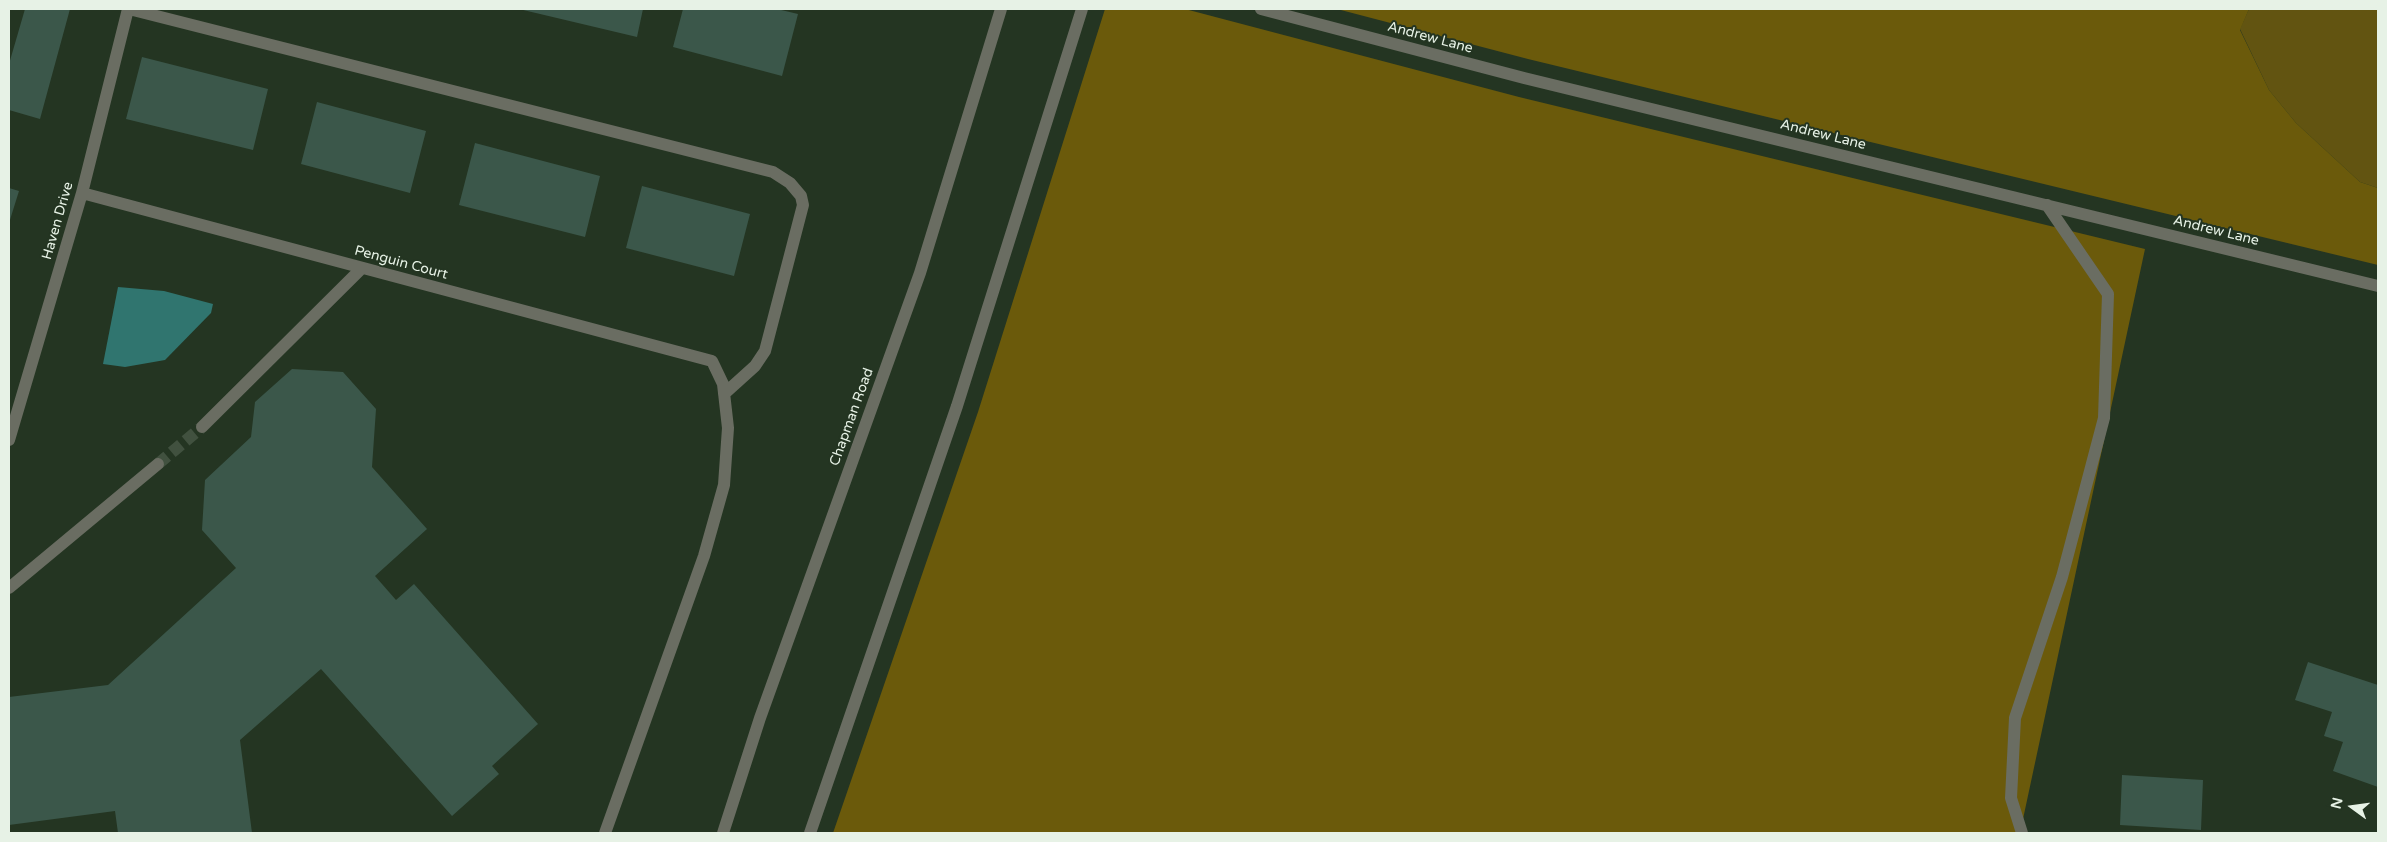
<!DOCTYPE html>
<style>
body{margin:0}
#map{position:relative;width:2387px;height:842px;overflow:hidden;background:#243522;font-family:"Varela Round",sans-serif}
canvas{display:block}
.frame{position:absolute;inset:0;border:10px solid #e7f2e6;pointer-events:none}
.north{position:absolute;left:2327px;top:782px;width:50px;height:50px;-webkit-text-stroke:4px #243522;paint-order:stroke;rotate:284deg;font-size:14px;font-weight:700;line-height:20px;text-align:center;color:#e7f2e6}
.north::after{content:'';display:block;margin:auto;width:18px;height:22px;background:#e7f2e6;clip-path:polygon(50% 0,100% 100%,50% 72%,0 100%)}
</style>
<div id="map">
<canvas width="2387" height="842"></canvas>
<div class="frame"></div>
<div class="north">N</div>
</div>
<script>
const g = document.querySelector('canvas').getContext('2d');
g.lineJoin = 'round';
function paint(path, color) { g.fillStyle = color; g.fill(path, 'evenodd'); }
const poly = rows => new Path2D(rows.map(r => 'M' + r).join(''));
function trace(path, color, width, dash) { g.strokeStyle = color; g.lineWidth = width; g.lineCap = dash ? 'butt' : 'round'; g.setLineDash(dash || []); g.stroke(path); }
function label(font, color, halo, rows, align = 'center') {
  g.font = font + ' "Varela Round",sans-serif'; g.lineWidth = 4; g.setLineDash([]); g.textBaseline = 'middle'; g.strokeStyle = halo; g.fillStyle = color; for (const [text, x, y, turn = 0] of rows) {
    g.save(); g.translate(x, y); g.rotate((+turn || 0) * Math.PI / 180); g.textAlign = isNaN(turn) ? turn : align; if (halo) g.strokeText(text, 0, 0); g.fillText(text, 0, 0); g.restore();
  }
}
paint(poly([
 [2249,9,2378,9,2378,188,2360,182,2296,123,2269,90,2240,29]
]), '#625411');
paint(poly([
 [1105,9,1185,9,1519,97,2145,249,2020,833,833,833,978,412],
 [1337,9,2249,9,2240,30,2269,90,2296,123,2360,182,2378,188,2378,265,1528,59]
]), '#6b5a0b');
paint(poly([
 [118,287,164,291,213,304,211,313,165,360,125,367,103,364]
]), '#30756f');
paint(poly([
 [25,9,70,9,40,119,9,110,9,64],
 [519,9,643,9,637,37],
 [683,9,777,9,798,14,782,76,673,47],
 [142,57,268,89,253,150,126,119],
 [317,102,426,131,410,193,301,164],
 [475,143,600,176,585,237,459,205],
 [642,186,750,214,734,276,626,248],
 [9,188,19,191,9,223],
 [292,369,343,372,376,409,372,467,427,529,375,576,396,600,414,584,538,724,492,766,499,774,452,816,321,669,240,740,252,833,118,833,115,811,9,825,9,697,108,685,236,568,202,530,205,480,251,437,255,402],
 [2308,662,2378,685,2378,787,2333,771,2343,742,2324,736,2332,712,2295,700],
 [2122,775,2203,780,2201,830,2120,825]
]), '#3b574a');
trace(poly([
 [158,464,202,427]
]), '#41513f', 12, [12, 6]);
trace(poly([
 [129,9,773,172,790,183,801,196,803,205,765,351,755,366,724,394],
 [1261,9,1524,78,2378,286],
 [82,193,712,361,723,384,728,428,724,485,704,556,605,833],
 [202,427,362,268],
 [9,440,82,193,128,9],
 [9,588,158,464],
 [723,833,760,718,920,273,1001,9],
 [810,833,957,406,1082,9],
 [2022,833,2011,798,2015,718,2062,577,2104,418,2108,294,2047,205]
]), '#6a6d62', 12);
label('14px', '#e7f2e6', '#243522', [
 ["Andrew Lane",1430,38,15],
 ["Andrew Lane",1823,135,14],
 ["Haven Drive",58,221,-74],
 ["Andrew Lane",2216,231,14],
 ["Penguin Court",401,263,15],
 ["Chapman Road",852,417,-70]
]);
</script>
